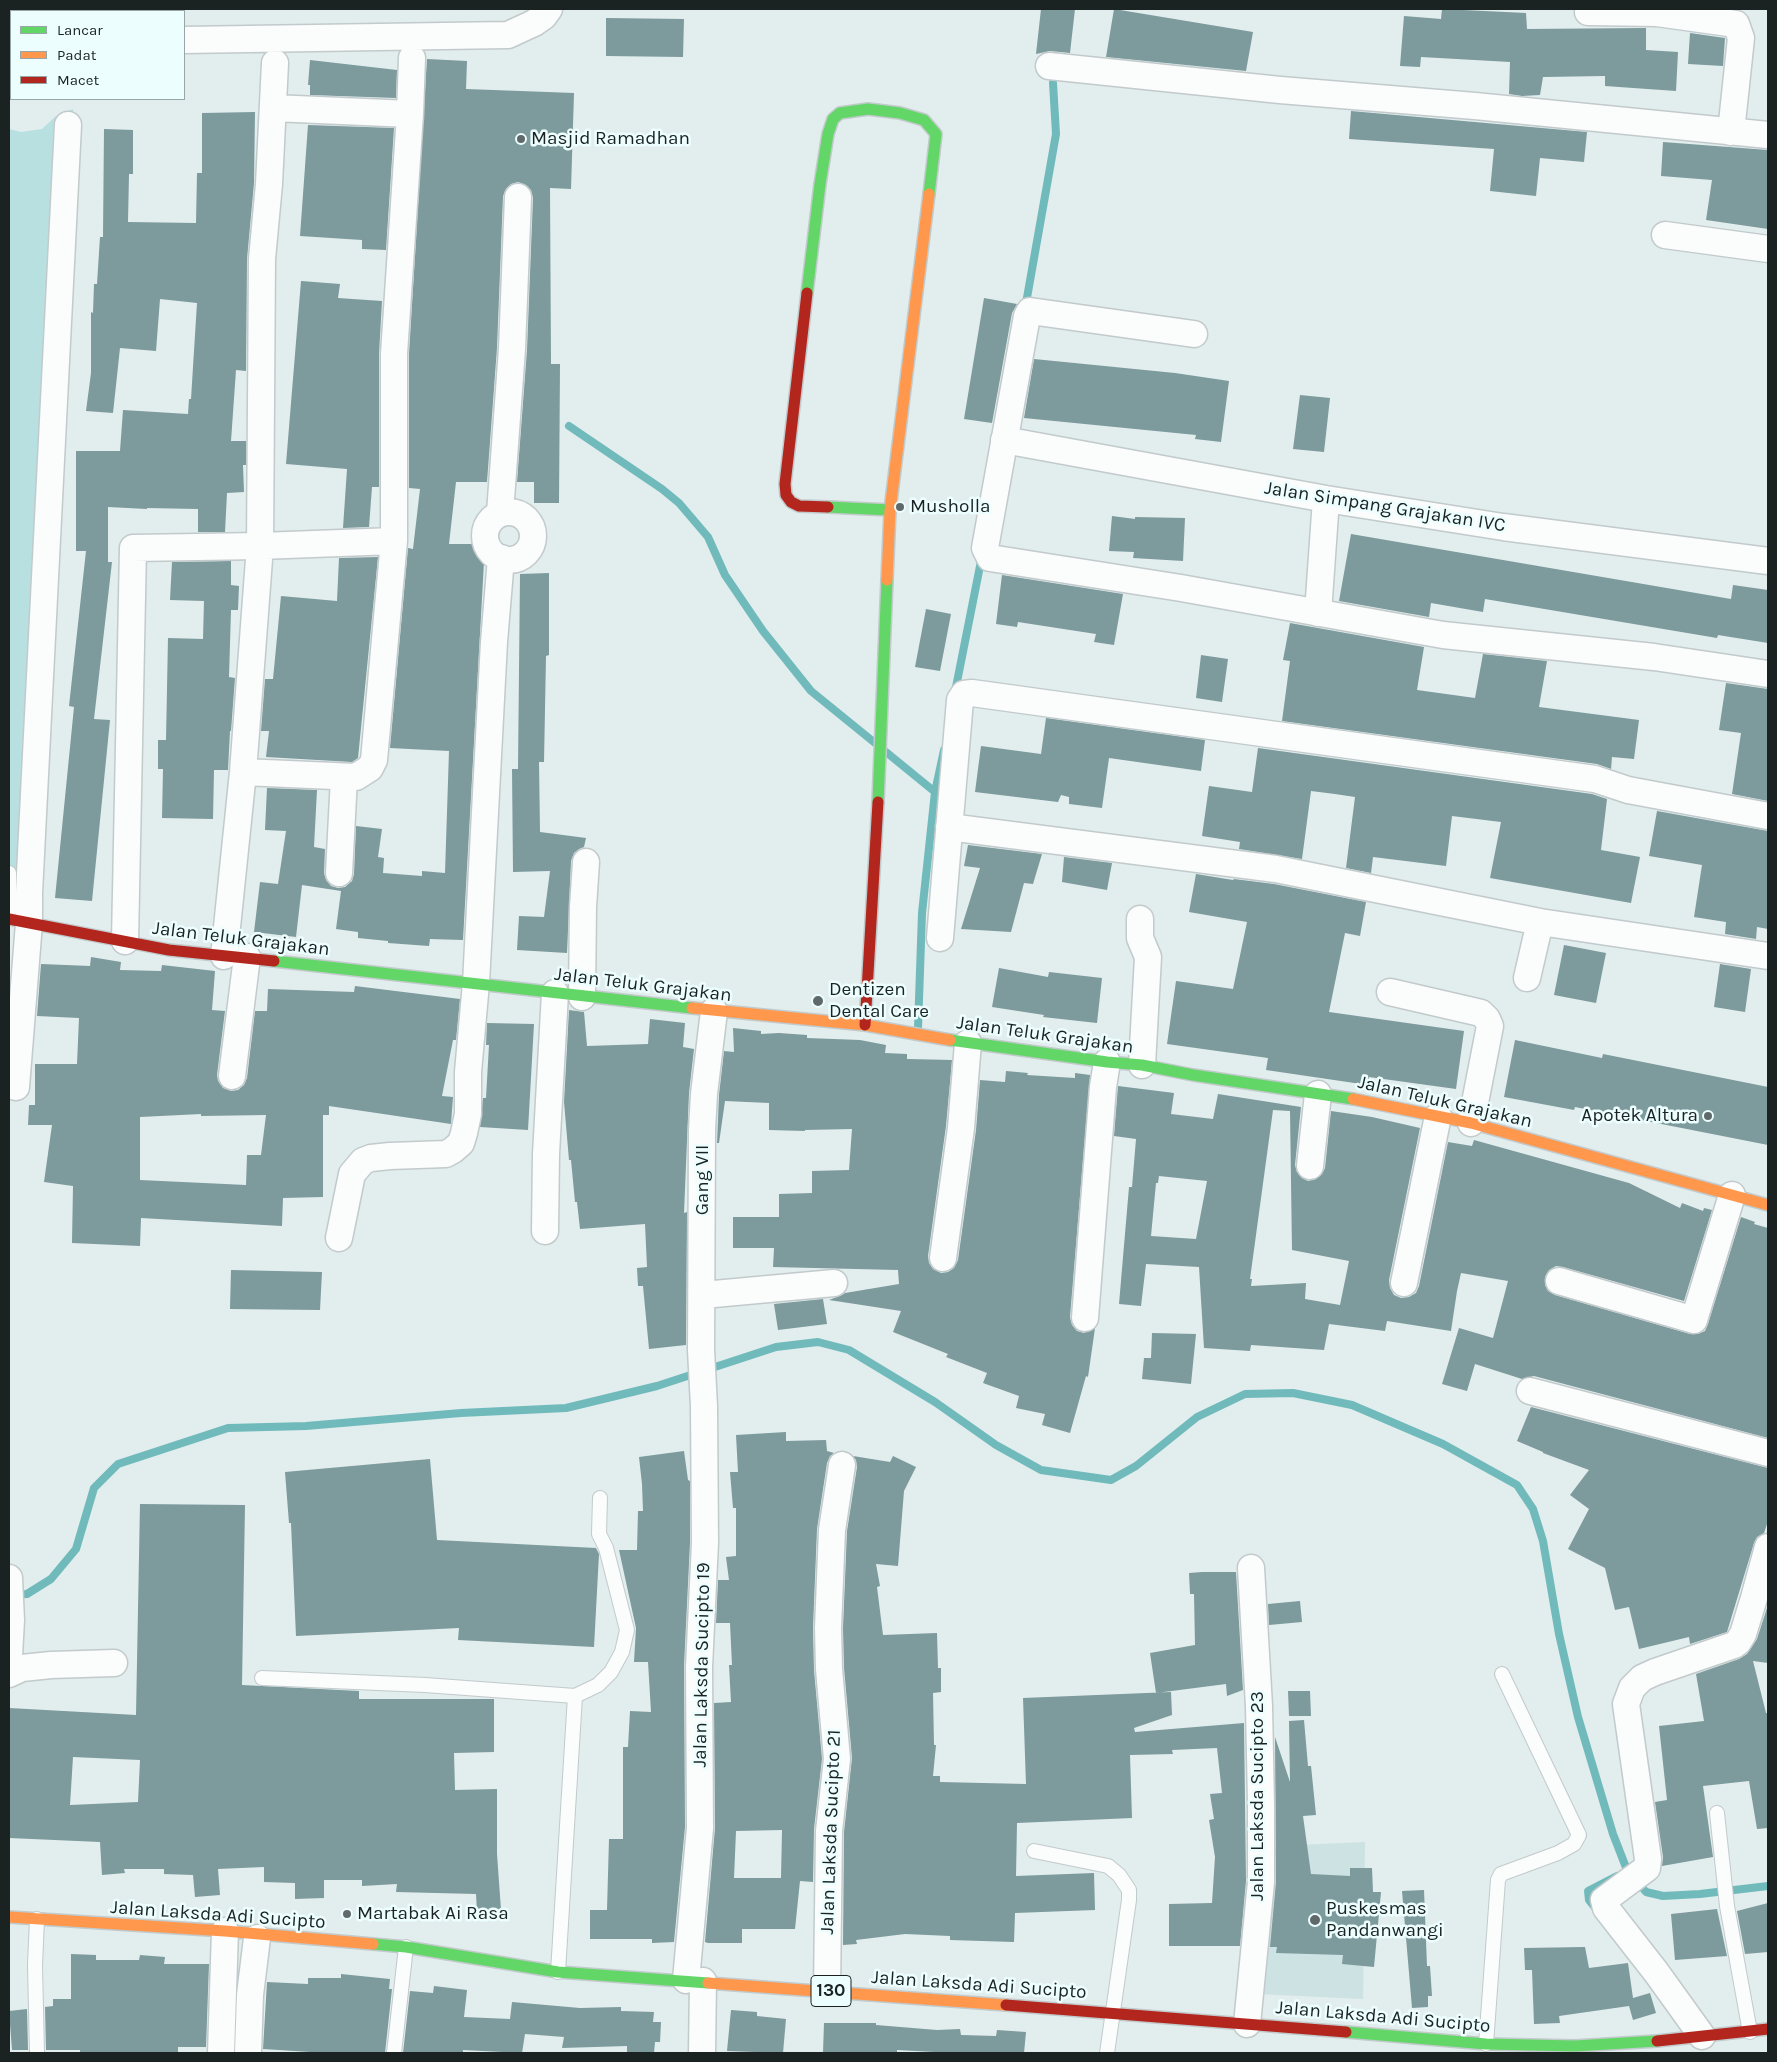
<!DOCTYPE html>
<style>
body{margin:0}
#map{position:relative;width:1777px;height:2062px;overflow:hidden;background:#e2edee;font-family:Karla,sans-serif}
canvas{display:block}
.frame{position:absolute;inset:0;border:10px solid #1a2222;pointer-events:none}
.legend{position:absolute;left:10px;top:10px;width:175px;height:90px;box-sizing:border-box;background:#edfeff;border:1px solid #99a6a7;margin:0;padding:6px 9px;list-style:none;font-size:15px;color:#1a2222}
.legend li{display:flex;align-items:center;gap:10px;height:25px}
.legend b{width:25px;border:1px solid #99a6a7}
</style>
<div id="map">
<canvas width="1777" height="2062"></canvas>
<div class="frame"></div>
<ul class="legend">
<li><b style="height:6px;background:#63d668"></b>Lancar</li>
<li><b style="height:6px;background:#ff974d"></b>Padat</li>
<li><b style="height:6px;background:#b3261e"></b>Macet</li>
</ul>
</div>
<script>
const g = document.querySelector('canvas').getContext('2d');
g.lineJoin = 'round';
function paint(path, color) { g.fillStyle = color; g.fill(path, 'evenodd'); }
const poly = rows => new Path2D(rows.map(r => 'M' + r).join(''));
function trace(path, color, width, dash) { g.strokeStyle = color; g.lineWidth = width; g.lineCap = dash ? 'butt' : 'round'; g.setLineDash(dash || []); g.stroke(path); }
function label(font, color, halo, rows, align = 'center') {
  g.font = font + ' Karla,sans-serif'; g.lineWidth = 5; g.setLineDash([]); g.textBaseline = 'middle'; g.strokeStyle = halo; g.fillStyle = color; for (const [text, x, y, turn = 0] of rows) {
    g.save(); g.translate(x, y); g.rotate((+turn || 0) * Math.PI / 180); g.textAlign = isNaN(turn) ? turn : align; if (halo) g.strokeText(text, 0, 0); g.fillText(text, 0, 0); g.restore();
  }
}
paint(poly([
 [1365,1842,1363,1999,1257,1994,1274,1846]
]), '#cde2e3');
paint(poly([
 [73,109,23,903,9,899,9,129,21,132,42,129,56,116]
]), '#b8e0e1');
trace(poly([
 [1025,309,1056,134,1053,83],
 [569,426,662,489,679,503,708,537,725,575,763,631,811,691,875,743],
 [955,692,982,556],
 [886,752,935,792],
 [918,1028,922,913,935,792,944,750],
 [13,1595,27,1594,51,1579,76,1549,94,1488,118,1464,228,1428,306,1426,461,1413,566,1408,657,1386,776,1347,818,1342,849,1350,935,1402,996,1445,1041,1470,1111,1480,1136,1466,1197,1417,1245,1394,1293,1393,1352,1405,1443,1444,1517,1485,1533,1509,1543,1541,1559,1634,1578,1717,1613,1834,1627,1870,1646,1892,1663,1896,1700,1894,1768,1886],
 [1597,1910,1589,1900,1588,1891,1617,1876]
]), '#71babc', 8);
paint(poly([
 [1041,9,1075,9,1070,53,1050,51,1036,54],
 [1114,9,1253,32,1246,71,1106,57],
 [1442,9,1526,13,1527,29,1646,28,1646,50,1678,52,1676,91,1605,86,1605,76,1543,77,1540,95,1522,96,1509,94,1510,62,1421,57,1420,67,1400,66,1404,16,1441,19],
 [606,18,684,19,683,57,606,56],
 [1690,33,1725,38,1723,66,1688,64],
 [427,59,467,61,466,89,574,93,571,189,550,188,551,364,560,364,559,503,534,503,534,482,517,482,527,350,533,198,531,190,526,185,518,182,511,184,506,189,503,196,497,348,487,482,456,482,449,544,485,544,463,940,430,939,429,946,388,943,388,941,358,938,358,932,336,929,341,891,302,885,296,937,254,932,260,882,278,884,286,831,265,830,267,788,317,790,314,847,325,849,324,873,326,880,331,886,338,888,345,887,352,881,354,874,356,826,382,829,378,857,384,858,383,873,422,876,422,871,445,873,449,751,390,748,408,548,413,549,420,489,409,488,409,354],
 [310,60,397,70,396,98,310,95,310,85,308,85],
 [1351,111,1587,132,1584,162,1540,158,1536,196,1490,191,1494,149,1349,139],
 [255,112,254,183,247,259,246,371,236,370,231,441,246,441,246,465,243,465,244,492,227,493,225,532,198,532,198,509,147,508,147,509,108,507,108,562,112,562,94,719,110,720,92,901,55,898,74,707,69,706,86,551,76,551,76,451,120,451,123,410,188,414,189,399,191,399,197,303,160,299,156,351,120,348,113,413,86,411,91,373,91,312,93,313,94,284,97,284,100,237,103,237,104,129,133,130,133,174,129,174,128,222,196,223,197,173,202,173,202,113],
 [308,125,394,128,386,250,362,249,362,240,300,236],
 [1663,142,1768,150,1768,229,1706,220,1712,180,1661,176],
 [301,281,340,284,338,298,382,301,379,354,379,487,372,487,369,527,343,528,347,469,286,464],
 [984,298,1017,304,1012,313,992,423,964,419],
 [1034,359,1175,373,1229,381,1221,442,1195,439,1196,435,1024,418],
 [1300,395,1330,398,1324,452,1293,449],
 [1112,516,1135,519,1135,517,1185,518,1183,561,1133,558,1134,552,1109,551],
 [1351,534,1731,599,1733,585,1768,590,1768,643,1718,635,1717,638,1485,599,1483,612,1431,603,1429,617,1339,601],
 [378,557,358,758,352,762,266,757,269,731,261,731,265,679,273,679,281,596,337,601,339,558],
 [231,561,231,585,239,586,238,610,231,610,229,677,235,678,231,731,230,731,228,770,214,770,213,819,162,818,163,769,158,769,158,740,166,740,168,638,203,639,204,601,170,600,172,562],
 [549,573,549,655,546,656,544,762,539,762,540,832,586,838,584,847,579,849,574,853,571,861,567,953,517,950,519,916,544,917,550,871,513,872,512,769,518,769,520,574],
 [1002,575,1123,594,1114,645,1094,642,1096,634,1018,622,1017,627,996,624],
 [926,609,951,614,940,671,915,667],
 [1290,623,1424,647,1417,690,1475,698,1483,654,1547,661,1539,707,1639,720,1634,759,1612,757,1611,769,1597,764,1282,721,1290,661,1283,660],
 [1201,655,1228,659,1222,702,1196,698],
 [1726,683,1768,689,1768,801,1732,794,1741,733,1719,730],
 [1046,718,1205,740,1201,771,1109,758,1102,808,1069,804,1069,797,1061,795,1058,802,975,792,981,746,1041,754],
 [1258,748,1592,794,1607,799,1601,850,1640,857,1631,903,1490,878,1501,822,1452,816,1446,866,1373,857,1371,873,1346,868,1355,797,1335,794,1311,791,1302,859,1239,849,1240,842,1202,836,1209,786,1252,792],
 [1657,811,1768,831,1768,929,1757,927,1756,939,1725,934,1726,922,1694,917,1702,865,1649,856],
 [968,845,1042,854,1033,884,1024,883,1011,932,961,929,980,868,964,866],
 [1064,857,1112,863,1107,890,1062,882],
 [1196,874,1233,880,1234,879,1274,884,1366,902,1360,936,1345,933,1329,1012,1464,1031,1456,1089,1369,1077,1368,1085,1266,1070,1268,1058,1167,1044,1176,981,1233,989,1247,922,1189,912],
 [1564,945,1606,953,1596,1003,1554,995],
 [91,957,121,962,120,970,161,971,162,965,215,971,212,1010,225,1011,217,1075,218,1081,223,1088,231,1091,238,1090,244,1085,247,1078,255,1011,267,1011,268,989,354,992,355,986,460,999,456,1040,453,1040,442,1096,453,1097,451,1124,329,1106,329,1115,323,1115,323,1197,283,1198,282,1226,141,1218,140,1246,72,1243,73,1186,44,1182,52,1125,28,1125,29,1105,35,1105,35,1064,77,1064,79,1018,37,1016,41,964,90,966],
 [201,1114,201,1116,266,1115,261,1155,247,1155,246,1185,140,1180,140,1117],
 [1720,964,1751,969,1745,1012,1714,1007],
 [999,968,1048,977,1049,972,1102,978,1097,1023,1043,1017,1044,1015,992,1007],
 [569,1010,584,1012,587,1046,648,1044,650,1019,685,1023,683,1047,694,1049,689,1093,684,1213,687,1212,686,1345,649,1349,643,1286,638,1286,637,1268,647,1267,645,1224,580,1229,577,1202,575,1202,571,1160,569,1160,564,1102],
 [487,1023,534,1024,528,1130,480,1127,483,1098,486,1098,489,1045,486,1045],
 [733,1028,761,1031,761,1034,779,1033,807,1035,807,1038,860,1040,886,1045,885,1053,907,1054,907,1059,952,1060,946,1126,928,1256,929,1263,933,1269,941,1273,948,1272,954,1268,958,1260,976,1130,980,1080,1005,1082,1006,1071,1028,1073,1027,1075,1075,1078,1075,1073,1090,1075,1070,1317,1072,1325,1077,1331,1084,1333,1095,1328,1088,1377,1086,1376,1070,1433,1042,1425,1045,1414,1016,1408,1019,1396,983,1383,987,1373,946,1357,948,1354,893,1332,901,1311,829,1300,842,1295,845,1293,899,1284,898,1270,773,1267,774,1248,733,1248,733,1217,779,1217,779,1194,812,1193,812,1171,849,1170,852,1129,805,1130,805,1131,769,1130,769,1103,725,1101,719,1143,717,1143,719,1095,724,1051,734,1052],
 [1515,1040,1602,1058,1603,1054,1768,1087,1768,1145,1575,1107,1574,1110,1504,1097],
 [1118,1086,1174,1093,1171,1114,1213,1119,1218,1094,1301,1107,1295,1165,1297,1172,1302,1178,1308,1181,1316,1179,1322,1174,1325,1168,1331,1111,1372,1117,1420,1128,1389,1280,1390,1288,1394,1295,1401,1298,1409,1297,1416,1293,1419,1286,1448,1142,1472,1146,1474,1140,1629,1183,1680,1208,1682,1203,1703,1211,1704,1208,1712,1210,1684,1301,1563,1267,1556,1266,1549,1270,1545,1277,1545,1285,1548,1291,1555,1295,1690,1334,1698,1334,1705,1331,1708,1324,1741,1217,1755,1222,1754,1224,1768,1228,1768,1438,1534,1376,1522,1379,1475,1364,1467,1391,1442,1384,1459,1328,1493,1338,1508,1281,1461,1273,1457,1291,1451,1331,1387,1321,1385,1331,1329,1324,1324,1350,1251,1345,1250,1351,1204,1348,1199,1267,1146,1264,1141,1306,1119,1304,1129,1187,1132,1187,1136,1139,1114,1136],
 [1273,1110,1290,1111,1292,1250,1349,1261,1340,1305,1305,1299,1306,1283,1251,1286,1252,1279,1250,1279],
 [1159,1176,1207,1181,1196,1239,1151,1236,1156,1183,1158,1183],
 [231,1270,322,1272,320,1310,230,1309],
 [823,1299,827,1324,778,1330,774,1304],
 [1152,1333,1196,1334,1191,1384,1142,1379,1144,1358,1151,1358],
 [1531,1407,1768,1468,1768,1521,1764,1533,1757,1537,1754,1543,1727,1632,1690,1644,1689,1637,1639,1649,1629,1607,1615,1610,1605,1568,1568,1549,1589,1509,1570,1495,1589,1470,1543,1453,1543,1452,1517,1441],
 [786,1432,786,1441,826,1440,827,1451,834,1453,830,1456,827,1463,817,1529,813,1628,814,1670,822,1759,814,1829,813,1882,800,1881,795,1929,742,1929,742,1943,708,1943,705,1942,715,1828,714,1703,731,1702,729,1665,732,1665,730,1623,716,1623,718,1580,729,1580,726,1557,736,1556,736,1508,733,1508,730,1472,738,1472,736,1435],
 [782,1830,781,1878,734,1878,736,1831],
 [684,1451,688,1480,690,1481,690,1543,684,1666,685,1827,674,1942,652,1943,652,1939,590,1939,590,1910,607,1910,609,1839,623,1839,623,1747,628,1747,630,1711,651,1712,648,1662,634,1662,636,1628,619,1550,637,1550,638,1511,643,1511,642,1484,639,1457],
 [853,1456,890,1462,893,1456,916,1467,904,1491,898,1566,876,1564,880,1586,877,1587,883,1635,937,1633,938,1668,941,1668,941,1692,933,1693,934,1745,936,1745,933,1776,940,1776,940,1782,1026,1784,1023,1698,1171,1692,1172,1715,1134,1728,1135,1732,1244,1723,1246,1881,1240,1946,1169,1946,1169,1904,1212,1903,1215,1857,1209,1820,1214,1819,1210,1794,1222,1793,1217,1748,1172,1750,1173,1754,1130,1755,1132,1818,1017,1823,1016,1876,1094,1873,1095,1910,1015,1913,1014,1942,950,1940,950,1936,905,1934,856,1940,857,1944,843,1945,844,1832,852,1758,844,1668,843,1628,847,1531,857,1467,856,1460],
 [430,1459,437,1540,596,1548,599,1554,594,1647,458,1640,459,1628,296,1636,291,1523,289,1523,285,1472],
 [140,1504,245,1505,242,1685,359,1691,359,1699,494,1699,494,1752,454,1753,455,1790,497,1789,497,1854,501,1910,477,1912,476,1894,396,1892,397,1884,362,1886,362,1880,324,1880,324,1898,295,1899,295,1883,264,1882,264,1867,218,1869,220,1895,195,1897,193,1875,164,1874,164,1869,124,1869,125,1873,102,1875,100,1842,9,1838,9,1708,136,1715],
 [73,1757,140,1760,138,1802,70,1805],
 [1202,1572,1236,1572,1243,1690,1227,1696,1226,1684,1156,1693,1150,1653,1195,1645,1194,1594,1190,1594,1189,1573],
 [1300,1601,1302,1622,1269,1625,1268,1604],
 [1767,1608,1768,1608,1768,1663,1753,1661,1766,1713,1768,1713,1768,1828,1757,1829,1749,1781,1703,1786,1713,1857,1662,1866,1663,1857,1655,1802,1667,1800,1659,1726,1704,1721,1696,1674,1739,1659,1747,1654,1757,1639],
 [1288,1691,1310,1691,1311,1716,1289,1716],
 [1304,1720,1308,1766,1311,1766,1316,1815,1303,1816,1311,1874,1350,1876,1350,1868,1372,1868,1373,1892,1381,1892,1374,1967,1342,1964,1343,1955,1276,1953,1277,1947,1270,1947,1276,1882,1275,1737,1290,1782,1289,1721],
 [1424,1890,1427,1966,1430,1966,1432,1996,1428,1996,1428,2007,1412,2008,1402,1891],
 [1768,1903,1768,1952,1745,1954,1737,1911],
 [1717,1909,1727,1956,1675,1960,1671,1914],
 [1585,1947,1589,1968,1628,1963,1633,1998,1650,1993,1656,2013,1633,2020,1629,2006,1559,2016,1560,2023,1534,2024,1532,1970,1525,1970,1524,1948],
 [71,1954,96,1955,96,1960,139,1960,140,1955,165,1957,164,1964,209,1964,206,2047,178,2047,178,2053,80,2053,80,2050,46,2050,45,2007,53,2006,53,1999,71,1999],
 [341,1974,390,1979,389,1989,392,1989,385,2053,309,2053,310,2052,263,2049,267,1982,308,1984,308,1978,341,1978],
 [434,1986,467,1990,464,2017,510,2019,512,2002,580,2008,621,2007,621,2011,654,2012,653,2022,661,2022,660,2042,655,2042,654,2053,627,2053,627,2046,562,2048,564,2037,525,2034,522,2053,463,2050,463,2053,403,2053,410,1991,433,1993],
 [27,2009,28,2050,12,2050,9,2011],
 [731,2010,757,2012,757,2016,786,2019,783,2053,727,2051],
 [824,2023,876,2023,876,2025,937,2030,960,2029,961,2035,996,2036,997,2030,1026,2032,1024,2053,953,2053,897,2050,897,2053,823,2053]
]), '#7d9a9c');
const lane = poly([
 [9,873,9,913],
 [262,1678,425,1685,575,1696,598,1685,611,1672,622,1652,627,1630,606,1548,599,1534,600,1498],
 [1717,1813,1727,1906,1750,2032],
 [1034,1851,1108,1866,1119,1875,1129,1890,1129,1900,1107,2053],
 [558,1972,575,1696],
 [1486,2044,1498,1880,1501,1874,1558,1853,1574,1844,1579,1835,1502,1674],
 [37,2053,35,1965,37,1919],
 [394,2053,406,1947]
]);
const street = poly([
 [160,11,160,9],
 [1588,12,1657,13,1736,24,1741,38,1731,132],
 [184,40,508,35,534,23,544,16,549,9],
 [1049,66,1280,90,1475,106,1768,135],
 [9,70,11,70],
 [273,108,410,114],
 [1665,235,1768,249],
 [1194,334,1030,311,1027,316,985,548,990,558,1181,588,1443,635,1654,657,1768,674],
 [1004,440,1326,499,1503,527,1768,561],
 '485 536a24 24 0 1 1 48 0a24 24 0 1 1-48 0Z',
 [500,513,512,349,518,197],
 [1318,613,1326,499],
 [243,772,356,777,370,768,374,760,394,541,394,354,410,114,412,58],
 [949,827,1276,869,1540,922,1768,956],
 [339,873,344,778],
 [1140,919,1140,938,1148,957,1142,1065],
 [940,938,960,700,964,694,972,693,1595,779,1628,790,1768,816],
 [125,941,133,548,260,546,394,541],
 [224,956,243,772,260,546,262,259,269,184,275,63],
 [1527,978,1540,922],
 [1390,992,1481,1013,1487,1019,1490,1026,1471,1123],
 [582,997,583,907,586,862],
 [232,1076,247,957],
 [16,1087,29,923,29,893,68,125],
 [1310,1166,1318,1094],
 [545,1231,546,1154,555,993],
 [339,1238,352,1174,363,1161,371,1158,390,1156,446,1154,453,1150,461,1143,464,1133,468,1114,468,1072,476,983,494,642,501,558],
 [943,1258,961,1128,968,1043],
 [1559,1281,1694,1320,1732,1195],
 [1404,1283,1438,1116],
 [703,1295,834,1283],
 [1085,1318,1103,1087,1107,1062],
 [1530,1391,1768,1453],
 [9,1578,11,1620,9,1656],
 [9,1674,22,1668,51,1665,114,1663],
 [686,1980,700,1828,699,1667,705,1543,704,1406,701,1350,702,1130,704,1094,714,1011],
 [827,1990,829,1831,837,1759,829,1669,828,1628,832,1530,842,1465],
 [1247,2024,1261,1882,1261,1804,1259,1706,1251,1568],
 [1702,2036,1656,1972,1606,1908,1604,1900,1647,1868,1648,1859,1626,1704,1632,1688,1642,1678,1655,1672,1734,1645,1738,1642,1743,1634,1754,1598,1768,1547],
 [221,2053,225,1931],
 [248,2053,250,1995,257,1938],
 [702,2053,703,1981]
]);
const fast = poly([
 [807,293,820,184,828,134,833,119,840,113,868,109,900,113,924,120,936,134,929,194],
 [828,507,890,510],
 [878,802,887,580],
 [274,961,692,1008],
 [950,1040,1107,1062,1142,1065,1193,1075,1353,1099],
 [373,1944,406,1947,558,1972,708,1983],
 [1346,2032,1486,2044,1575,2046,1657,2041]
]);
const slow = poly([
 [887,580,890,510,929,194],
 [692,1008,865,1025,950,1040],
 [1353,1099,1471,1123,1768,1205],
 [9,1917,225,1931,373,1944],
 [708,1983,1006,2005]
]);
const jam = poly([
 [807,293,785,484,786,495,791,502,799,506,828,507],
 [9,919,169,950,274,961],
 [865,1025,878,802],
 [1006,2005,1346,2032],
 [1657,2041,1768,2029]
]);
trace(lane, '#c2cacb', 16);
trace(street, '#c2cacb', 29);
trace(fast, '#c2cacb', 14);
trace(slow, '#c2cacb', 14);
trace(jam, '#c2cacb', 14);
trace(lane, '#fbfcfc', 14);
trace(street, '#fbfcfc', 26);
trace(fast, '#63d668', 11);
trace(slow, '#ff974d', 11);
trace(jam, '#b3261e', 11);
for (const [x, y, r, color] of [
 [521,139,5,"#606969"],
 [900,507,5,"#606969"],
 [818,1001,6,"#606969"],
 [1708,1116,5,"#606969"],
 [347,1914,5,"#606969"],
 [1315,1920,6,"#606969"]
]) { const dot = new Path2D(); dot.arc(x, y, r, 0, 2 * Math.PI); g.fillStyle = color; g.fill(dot); trace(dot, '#edfeff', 2); }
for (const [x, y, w] of [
 [831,1991,40]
]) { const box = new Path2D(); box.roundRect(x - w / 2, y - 15.5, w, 31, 4); g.fillStyle = '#edfeff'; g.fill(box); trace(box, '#1a2222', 1); }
label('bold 18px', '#1a2222', null, [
 ["130",831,1991]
]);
label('19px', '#1a2222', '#edfeff', [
 ["Masjid Ramadhan",531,139],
 ["Musholla",910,507],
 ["Dentizen",829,990],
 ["Dental Care",829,1012],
 ["Apotek Altura",1698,1116,"right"],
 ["Puskesmas",1326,1909],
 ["Pandanwangi",1326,1931],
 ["Martabak Ai Rasa",357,1914]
], 'left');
label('19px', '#1a2222', '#edfeff', [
 ["Jalan Simpang Grajakan IVC",1385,507,9],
 ["Jalan Teluk Grajakan",241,939,7],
 ["Jalan Teluk Grajakan",643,985,7],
 ["Jalan Teluk Grajakan",1045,1035,8],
 ["Jalan Teluk Grajakan",1445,1102,13],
 ["Gang VII",703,1180,-90],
 ["Jalan Laksda Sucipto 19",702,1665,-89],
 ["Jalan Laksda Sucipto 23",1258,1796,-90],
 ["Jalan Laksda Sucipto 21",831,1832,-88],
 ["Jalan Laksda Adi Sucipto",218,1915,4],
 ["Jalan Laksda Adi Sucipto",979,1985,4],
 ["Jalan Laksda Adi Sucipto",1383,2017,5]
]);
</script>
